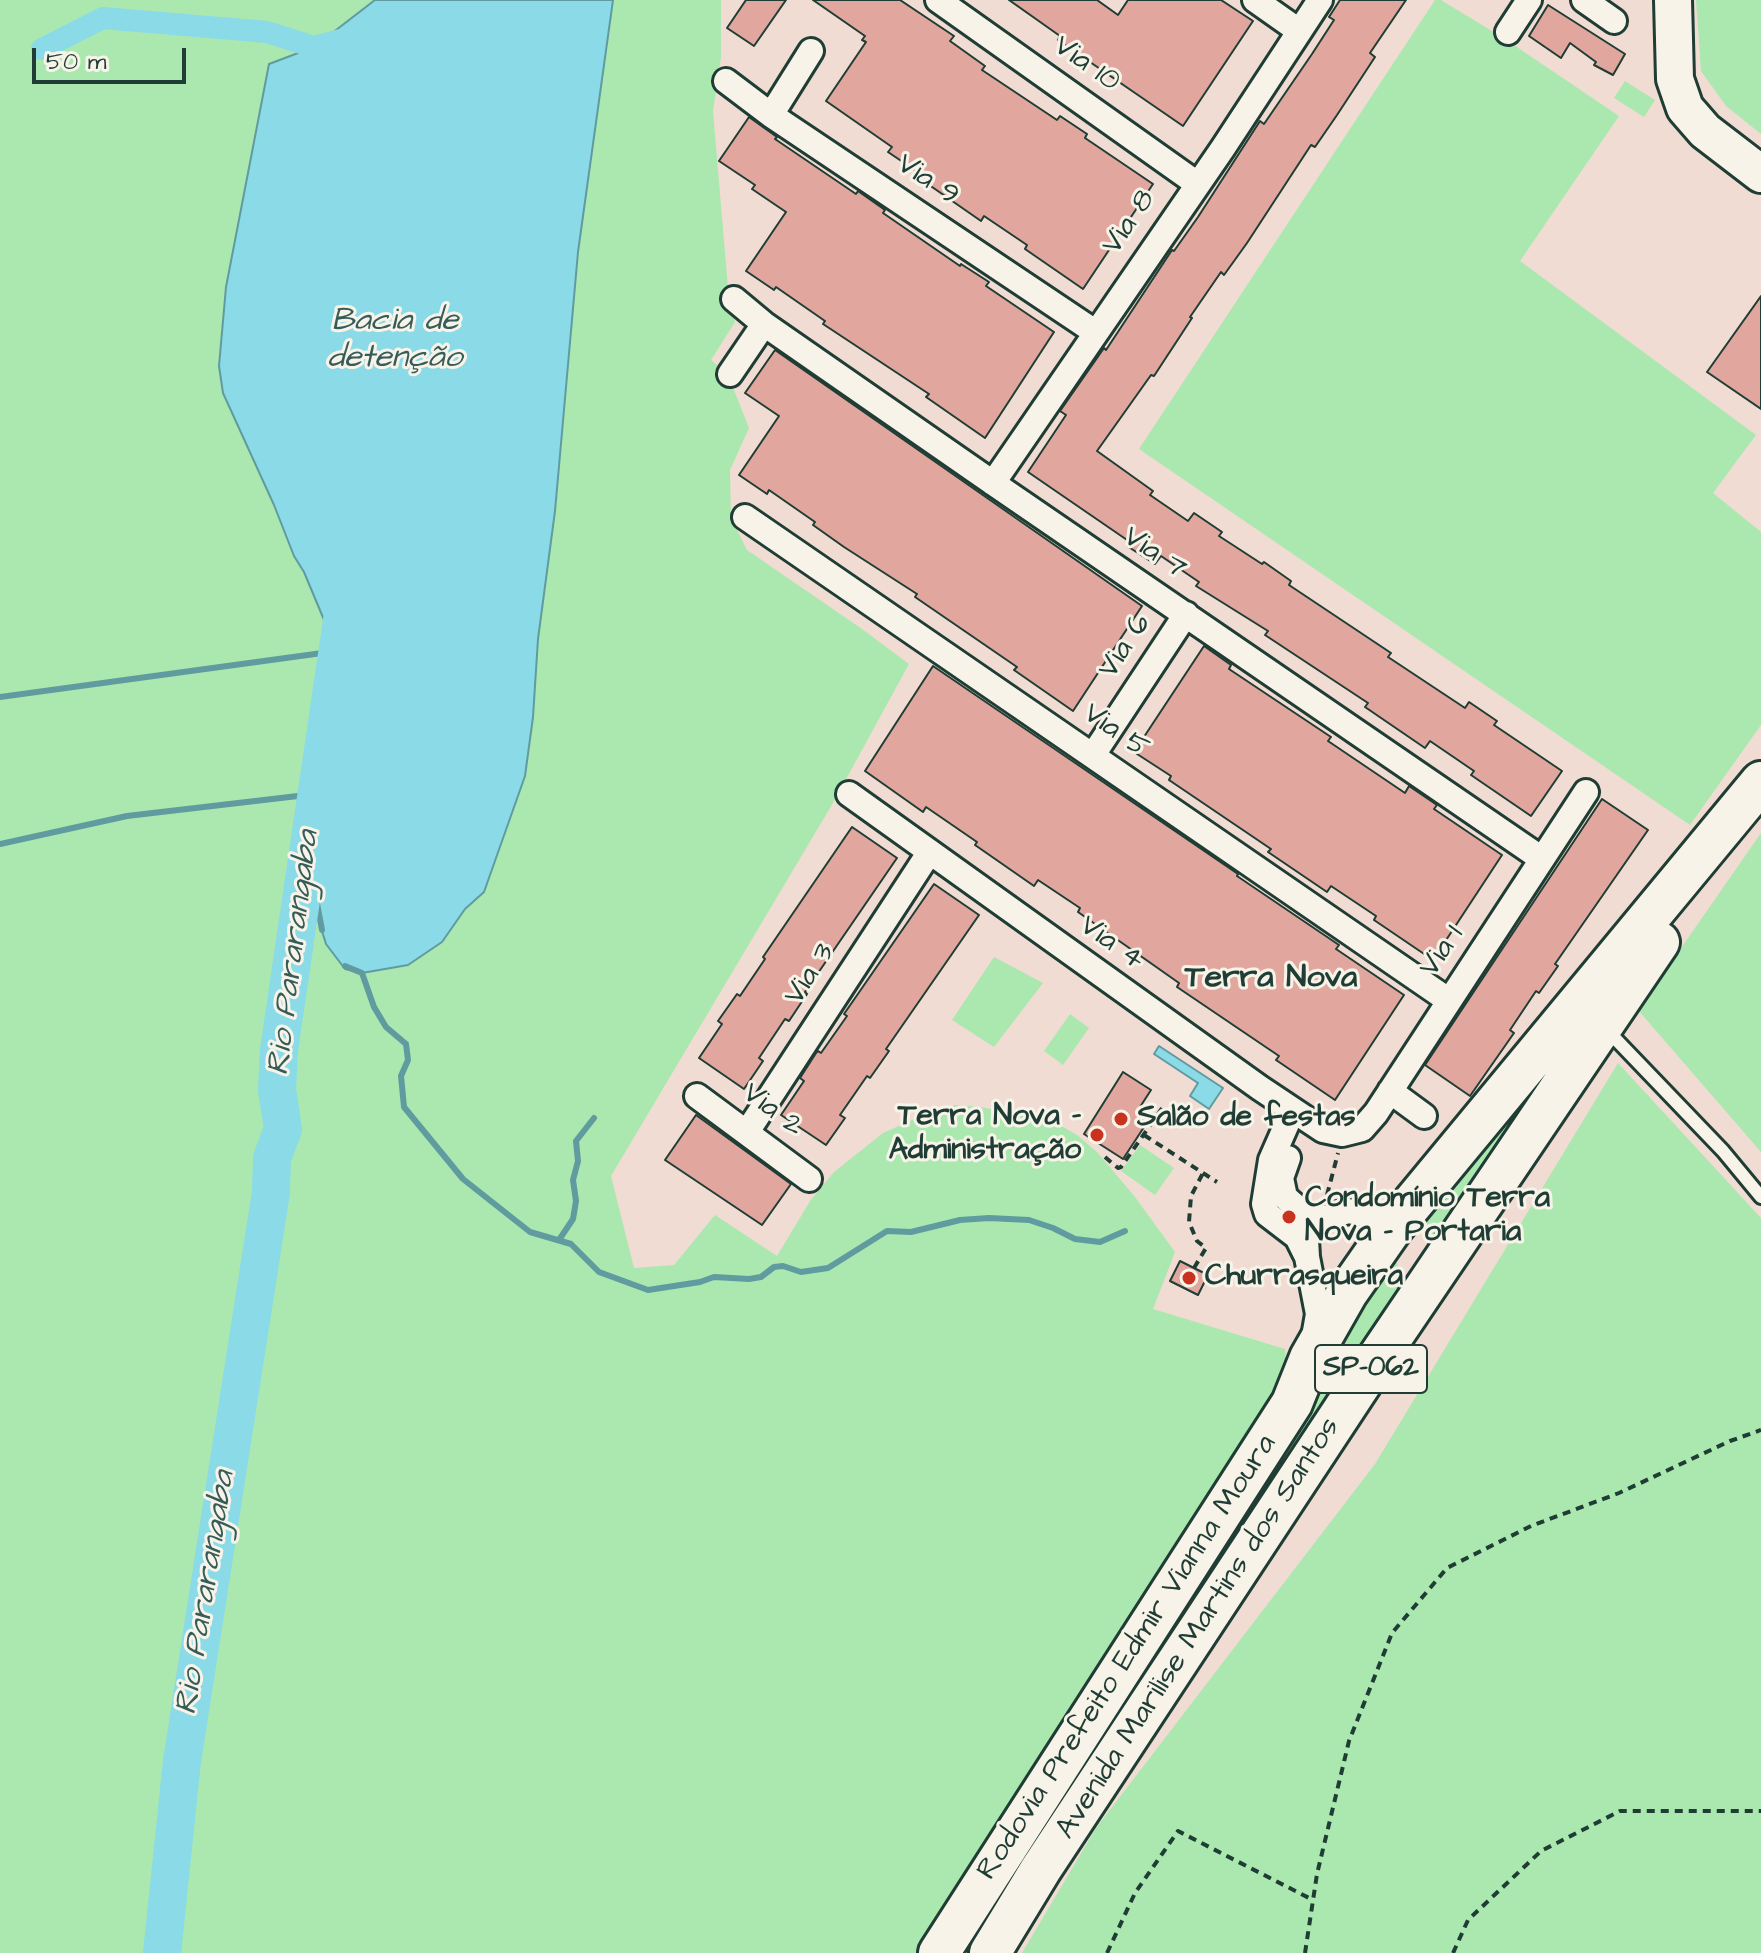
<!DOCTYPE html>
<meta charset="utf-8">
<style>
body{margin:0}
#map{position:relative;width:1761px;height:1953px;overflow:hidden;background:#f0dcd2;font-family:"Architects Daughter",sans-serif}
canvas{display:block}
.scale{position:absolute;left:32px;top:48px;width:154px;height:36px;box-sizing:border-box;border:4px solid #1f3d34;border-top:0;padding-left:10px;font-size:24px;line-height:28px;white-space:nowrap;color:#1f3d34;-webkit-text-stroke:6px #f7f3e8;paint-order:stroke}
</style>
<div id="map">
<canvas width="1761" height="1953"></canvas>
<div class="scale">50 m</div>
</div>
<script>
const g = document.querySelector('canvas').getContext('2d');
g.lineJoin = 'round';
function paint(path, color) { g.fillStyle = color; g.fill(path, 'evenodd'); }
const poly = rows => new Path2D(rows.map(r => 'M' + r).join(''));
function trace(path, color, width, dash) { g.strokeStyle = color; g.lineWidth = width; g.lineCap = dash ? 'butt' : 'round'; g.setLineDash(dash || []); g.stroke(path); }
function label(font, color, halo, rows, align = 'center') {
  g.font = font + ' "Architects Daughter",sans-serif'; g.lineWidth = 6; g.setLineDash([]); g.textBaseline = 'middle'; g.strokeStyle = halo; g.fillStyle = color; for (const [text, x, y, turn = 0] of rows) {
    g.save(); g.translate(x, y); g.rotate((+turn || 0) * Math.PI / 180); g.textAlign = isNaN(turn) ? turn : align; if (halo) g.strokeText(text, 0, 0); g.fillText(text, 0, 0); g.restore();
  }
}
paint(poly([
 [0,0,721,0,721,57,713,111,729,300,735,322,711,360,728,375,749,428,730,470,731,518,747,550,862,629,909,664,833,803,611,1176,634,1268,674,1265,715,1215,777,1256,810,1201,834,1172,883,1133,932,1111,955,1105,980,1107,1051,1120,1077,1135,1097,1152,1135,1197,1175,1252,1153,1309,1285,1349,1290,1403,943,1953,0,1953],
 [1435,0,1441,0,1505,39,1619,116,1520,261,1756,435,1713,493,1761,532,1761,725,1690,825,1139,449],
 [1696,0,1761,0,1761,134,1726,106,1701,71],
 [1625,81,1655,100,1644,117,1614,98],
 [1761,833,1761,1152,1638,1010],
 [994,957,1043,983,994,1047,952,1020],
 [1070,1014,1089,1028,1063,1065,1044,1051],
 [1618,1063,1761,1218,1761,1953,1022,1953,1096,1828,1375,1464],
 [1545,1078,1433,1242,1417,1226],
 [1140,1145,1174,1168,1155,1195,1121,1171],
 [1392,1248,1403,1283,1363,1357,1279,1492,1270,1471]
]), '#aae8af');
const water = poly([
 [375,0,613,0,578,252,555,511,538,639,533,717,525,776,484,892,465,909,442,942,408,965,362,973,345,969,326,944,317,915,307,850,337,651,304,572,294,556,274,505,223,393,219,366,226,287,269,64,314,47,375,0],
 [1159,1046,1223,1088,1209,1109,1190,1096,1198,1083,1154,1054,1159,1046]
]);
paint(water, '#8bdae8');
trace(water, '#609ba0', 2);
trace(poly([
 [0,697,337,651],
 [0,844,127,816,315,794],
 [307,850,322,930],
 [345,966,362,973,374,1007,386,1027,406,1044,408,1060,401,1076,404,1107,463,1179,530,1232,571,1244,599,1272,648,1290,700,1282,714,1277,749,1279,761,1277,774,1267,783,1266,801,1272,828,1268,887,1231,911,1232,960,1220,989,1218,1029,1220,1053,1228,1075,1239,1100,1242,1125,1231],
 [559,1240,573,1219,576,1201,573,1180,578,1161,576,1141,594,1118]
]), '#609ba0', 6);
trace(poly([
 [42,49,103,18,267,32,314,47,341,40]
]), '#8bdae8', 22);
trace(poly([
 [162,1953,182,1761,271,1192,272,1158,283,1129,277,1090,279,1050,344,607]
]), '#8bdae8', 38);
const building = poly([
 [746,0,786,0,754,46,727,28,746,0],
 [813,0,900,0,954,36,950,41,985,66,982,70,1057,120,1060,116,1087,134,1085,138,1153,184,1083,289,1025,249,1027,245,984,216,981,221,922,180,925,177,888,152,892,147,826,101,866,42,862,40,865,36,813,0],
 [1009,0,1097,0,1118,15,1128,0,1221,0,1253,21,1183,126,1058,40,1060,36,1009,0],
 [1340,0,1406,0,1370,53,1375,57,1337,115,1315,147,1311,145,1247,243,1224,275,1221,272,1190,317,1192,318,1154,376,1151,375,1097,451,1153,491,1150,495,1188,521,1194,513,1222,532,1219,536,1262,564,1264,562,1291,581,1289,585,1391,653,1388,657,1465,708,1469,702,1497,721,1494,725,1562,771,1531,816,1471,775,1474,771,1430,741,1425,748,1365,707,1368,703,1265,635,1268,631,1196,586,1199,582,1161,556,1155,564,1127,546,1130,542,1028,472,1066,415,1060,411,1104,348,1106,350,1172,250,1174,251,1198,217,1260,121,1264,124,1312,54,1334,20,1329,17,1340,0],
 [1548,5,1625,54,1613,75,1594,65,1596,62,1570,43,1561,58,1529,36,1548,5],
 [749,117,777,137,775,139,856,194,858,191,885,210,883,213,960,266,961,264,989,282,986,286,1054,332,985,438,926,397,929,394,823,324,825,321,776,287,774,290,746,271,786,212,752,189,755,185,719,161,749,117],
 [1761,296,1761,409,1707,372,1761,296],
 [775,350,1142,606,1073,711,1014,670,1017,667,915,597,917,594,844,547,813,525,815,522,769,490,767,494,739,475,779,416,745,393,775,350],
 [1204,646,1231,665,1229,669,1331,737,1328,741,1405,793,1409,786,1437,805,1434,809,1502,855,1433,960,1374,920,1376,916,1331,886,1327,892,1268,852,1271,849,1169,780,1171,776,1134,752,1204,646],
 [933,666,1238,874,1237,876,1339,945,1336,949,1404,995,1335,1100,1276,1060,1279,1056,1177,987,1179,983,1078,912,1080,908,1038,880,1034,886,975,845,977,842,926,807,923,812,865,771,933,666],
 [1602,799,1648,830,1555,964,1558,966,1539,993,1536,991,1510,1030,1514,1033,1470,1096,1425,1065,1602,799],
 [852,827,897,858,805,992,807,994,789,1021,785,1019,759,1058,763,1061,744,1089,699,1058,722,1024,718,1021,737,994,740,996,765,959,763,957,852,827],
 [934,884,979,915,886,1049,889,1051,870,1078,867,1076,840,1115,845,1118,826,1145,781,1115,804,1081,800,1078,816,1053,818,1051,821,1053,847,1016,844,1014,934,884],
 [1123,1072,1151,1090,1140,1107,1152,1115,1123,1159,1084,1134,1123,1072],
 [696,1115,791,1184,762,1225,665,1160,696,1115],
 [1180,1261,1208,1275,1198,1295,1170,1281,1180,1261]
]);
paint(building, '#e1a79e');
trace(building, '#1f3d34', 2);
const service = poly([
 [1606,1029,1723,1151,1761,1197]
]);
const minor = poly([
 [938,0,1196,183],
 [1255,0,1299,31],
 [1584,0,1614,21],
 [1508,32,1529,0],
 [726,81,771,115,1095,332],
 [771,115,811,51],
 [734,299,764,324,993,483,1542,859],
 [730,374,764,324],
 [993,483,1223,148,1320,0],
 [745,517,1448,1000],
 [1093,755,1186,614],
 [849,794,1260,1088,1323,1130,1342,1134,1362,1129,1376,1113,1586,792],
 [1390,1091,1424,1116],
 [697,1096,809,1179],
 [1293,1110,1271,1160,1264,1204,1267,1214,1297,1237,1307,1257],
 [747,1132,929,853],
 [1288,1158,1281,1178,1285,1197,1303,1213,1322,1219],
 [1314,1337,1318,1314,1307,1257,1306,1239,1309,1228,1322,1219,1348,1211,1370,1215,1393,1227]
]);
const secondary = poly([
 [1673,0,1675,79,1685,108,1705,131,1761,174]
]);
const primary = poly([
 [939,1953,1292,1403,1310,1358,1347,1293,1393,1227,1761,782],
 [990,1953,1041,1869,1375,1362,1659,942]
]);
trace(service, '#1f3d34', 18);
trace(minor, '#1f3d34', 30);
trace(secondary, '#1f3d34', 42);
trace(primary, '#1f3d34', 46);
trace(poly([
 [1144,1135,1217,1182],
 [1105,1157,1118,1168,1121,1167,1165,1104],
 [1327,1195,1338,1153],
 [1194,1268,1206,1248,1197,1241,1189,1222,1191,1196,1203,1173],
 [1107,1953,1135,1893,1178,1831,1313,1900],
 [1305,1953,1317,1874,1349,1741,1392,1633,1447,1568,1531,1526,1619,1493,1730,1441,1761,1430],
 [1453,1953,1468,1920,1541,1851,1620,1811,1761,1811]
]), '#1f3d34', 4, [8, 6]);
trace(service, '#f7f3e8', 12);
trace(minor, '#f7f3e8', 24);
trace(secondary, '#f7f3e8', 36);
trace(primary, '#f7f3e8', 40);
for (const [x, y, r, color] of [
 [1121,1119,8,"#c8321e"],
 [1097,1135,8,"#c8321e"],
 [1289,1217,8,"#c8321e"],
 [1189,1278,8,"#c8321e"]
]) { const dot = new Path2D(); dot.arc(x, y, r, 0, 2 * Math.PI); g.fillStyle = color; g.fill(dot); trace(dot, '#f7f3e8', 3); }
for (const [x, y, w] of [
 [1371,1369,112]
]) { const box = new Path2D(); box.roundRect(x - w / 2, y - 24, w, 48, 6); g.fillStyle = '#f7f3e8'; g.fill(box); trace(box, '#1f3d34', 2); }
label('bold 28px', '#1f3d34', null, [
 ["SP-062",1371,1369]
]);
label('30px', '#1f3d34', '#f7f3e8', [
 ["Via 10",1086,65,35],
 ["Via 9",927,181,34],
 ["Via 8",1130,223,-56],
 ["Via 7",1154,554,34],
 ["Via 6",1126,647,-57],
 ["Via 5",1115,732,35],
 ["Via 4",1111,944,35],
 ["Via 1",1443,952,-56],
 ["Via 3",811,975,-57],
 ["Via 2",772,1111,37],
 ["Avenida Marilise Martins dos Santos",1199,1629,-57],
 ["Rodovia Prefeito Edmir Vianna Moura",1128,1658,-57]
]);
label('bold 30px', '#1f3d34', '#f7f3e8', [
 ["Terra Nova -",1081,1118,"right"],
 ["Administração",1081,1152,"right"],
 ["Salão de festas",1137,1119],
 ["Condomínio Terra",1305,1200],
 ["Nova - Portaria",1305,1234],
 ["Churrasqueira",1205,1278]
], 'left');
label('italic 32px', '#355c58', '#f7f3e8', [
 ["Bacia de",395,322],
 ["detenção",395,359],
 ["Rio Pararangaba",295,953,-83],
 ["Rio Pararangaba",207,1593,-81]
]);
label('bold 32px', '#1f3d34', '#f7f3e8', [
 ["Terra Nova",1271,979]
]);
</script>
